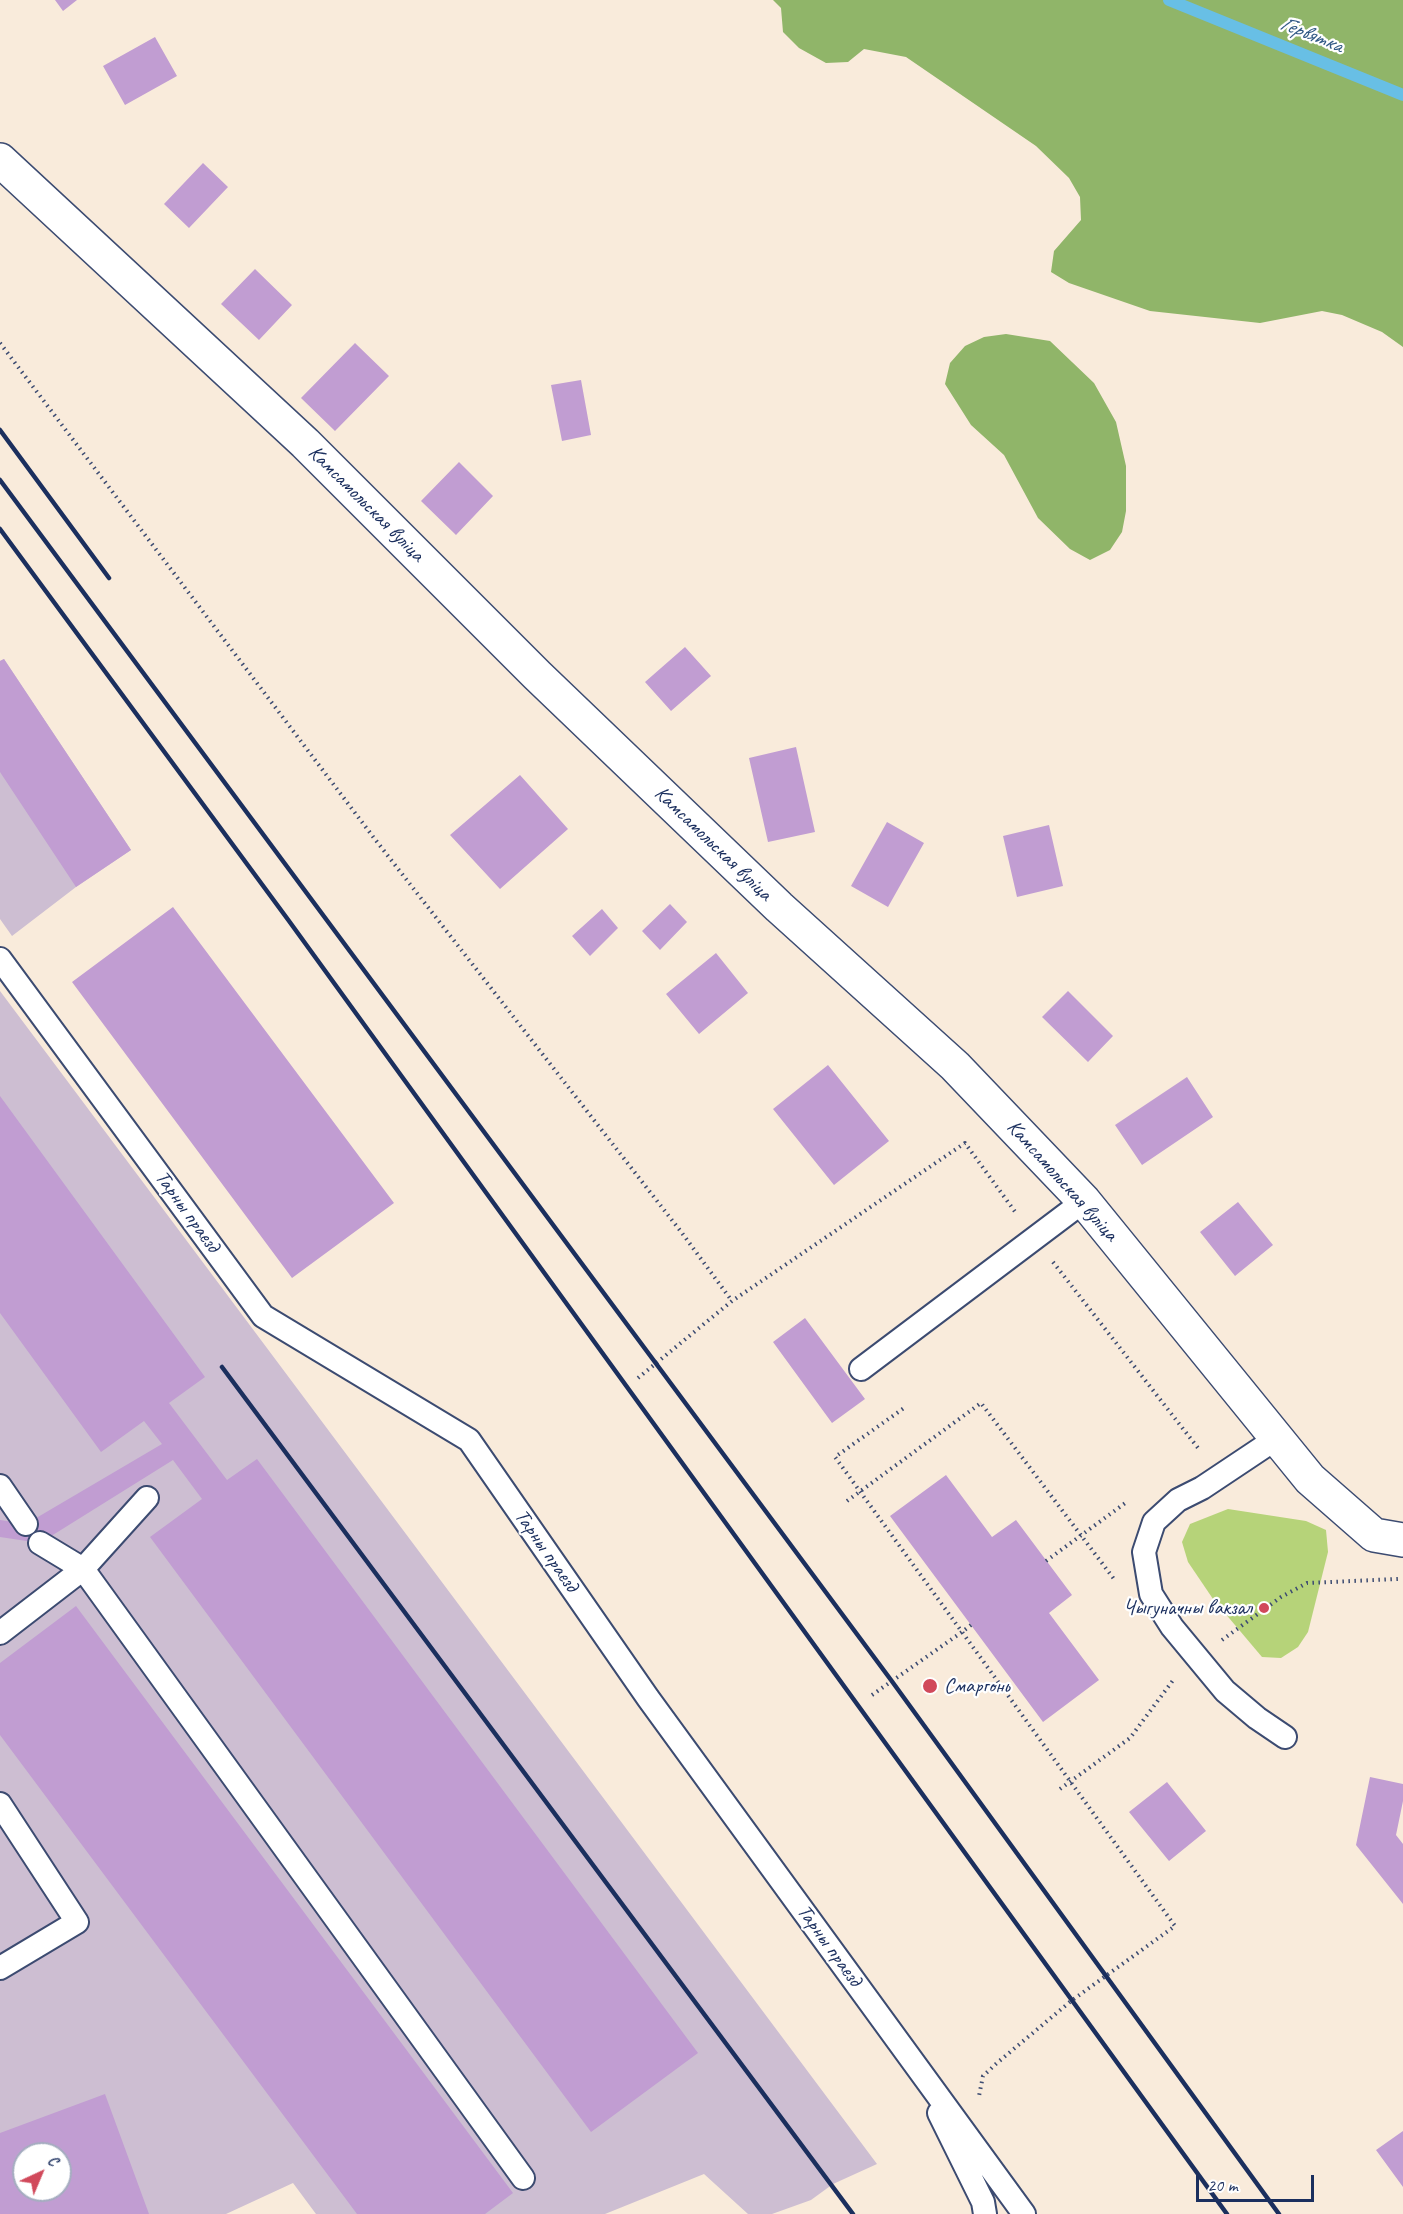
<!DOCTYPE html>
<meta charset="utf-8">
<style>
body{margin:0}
#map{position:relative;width:1403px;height:2214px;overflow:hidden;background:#f9ebdb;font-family:Caveat,sans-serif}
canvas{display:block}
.north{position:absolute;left:12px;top:2142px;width:60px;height:60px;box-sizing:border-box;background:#fff;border:2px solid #a4acbf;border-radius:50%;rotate:44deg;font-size:16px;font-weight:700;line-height:24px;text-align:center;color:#1b2f5e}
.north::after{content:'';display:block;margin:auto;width:21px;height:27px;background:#d1495b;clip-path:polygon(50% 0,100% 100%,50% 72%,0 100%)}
.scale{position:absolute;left:1196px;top:2175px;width:118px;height:27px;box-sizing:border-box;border:3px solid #1b2f5e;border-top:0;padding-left:8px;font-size:18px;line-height:21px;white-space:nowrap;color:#1b2f5e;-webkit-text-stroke:4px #fff;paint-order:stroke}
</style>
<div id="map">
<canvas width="1403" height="2214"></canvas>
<div class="north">С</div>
<div class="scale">20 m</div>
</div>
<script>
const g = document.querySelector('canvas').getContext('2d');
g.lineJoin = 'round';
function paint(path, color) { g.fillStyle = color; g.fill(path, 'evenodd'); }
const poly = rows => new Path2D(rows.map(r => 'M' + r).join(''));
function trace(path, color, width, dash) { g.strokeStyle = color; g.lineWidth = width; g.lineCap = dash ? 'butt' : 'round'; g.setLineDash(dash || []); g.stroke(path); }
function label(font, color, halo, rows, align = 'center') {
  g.font = font + ' Caveat,sans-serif'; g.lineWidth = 4.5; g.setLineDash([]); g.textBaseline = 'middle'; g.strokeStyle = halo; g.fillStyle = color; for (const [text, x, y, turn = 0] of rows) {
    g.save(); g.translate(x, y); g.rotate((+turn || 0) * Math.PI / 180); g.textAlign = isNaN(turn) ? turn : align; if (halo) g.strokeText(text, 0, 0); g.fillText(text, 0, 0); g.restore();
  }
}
paint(poly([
 [4,659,131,850,76,887,12,936,0,919,0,661],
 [0,991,877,2164,833,2184,811,2200,772,2214,748,2214,704,2174,605,2214,316,2214,293,2183,226,2214,0,2214],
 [24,2154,60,2154,60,2190,24,2190]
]), '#cdbed2');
paint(poly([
 [1228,1509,1306,1521,1326,1530,1328,1552,1308,1632,1298,1647,1281,1658,1262,1657,1213,1599,1188,1562,1182,1542,1190,1524]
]), '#b6d379');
paint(poly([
 [773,0,1403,0,1403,347,1382,332,1342,315,1322,311,1260,323,1150,311,1069,283,1051,272,1054,251,1081,220,1080,197,1069,178,1036,146,906,57,864,49,848,62,826,63,799,48,783,32,781,8],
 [1006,334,1050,341,1094,383,1116,422,1126,466,1126,511,1122,532,1110,550,1090,560,1070,549,1038,518,1004,455,971,425,945,384,950,363,965,346,984,337]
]), '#90b569');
trace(poly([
 [1169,0,1403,95]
]), '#68bfe5', 12);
paint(poly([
 [55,0,77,0,63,11],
 [155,37,177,76,125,105,103,66],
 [203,163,228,187,189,228,164,204],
 [255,269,292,305,259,340,221,304],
 [355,343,389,376,335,431,301,398],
 [581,380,591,435,562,441,551,385],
 [459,462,493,496,456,535,421,501],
 [685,647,711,676,671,711,645,682],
 [4,659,131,850,76,887,0,772,0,661],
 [796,747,815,832,768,842,749,758],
 [520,775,568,829,500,889,450,835],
 [887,822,924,843,888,907,851,886],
 [1049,825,1063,886,1017,897,1003,836],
 [670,904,687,922,660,950,642,931],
 [173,907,394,1203,292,1278,72,982],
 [602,909,618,928,590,956,572,936],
 [716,953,748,993,699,1034,666,994],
 [1068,991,1113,1036,1088,1062,1042,1017],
 [828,1065,889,1141,834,1185,773,1109],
 [1187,1077,1213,1117,1142,1165,1115,1125],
 [0,1096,205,1377,169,1403,227,1480,257,1459,698,2053,591,2132,150,1537,202,1499,173,1460,40,1543,0,1537,0,1520,26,1524,162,1444,144,1421,101,1452,0,1313],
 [1238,1202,1273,1245,1235,1276,1200,1232],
 [805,1318,865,1399,832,1423,773,1342],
 [946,1475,992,1537,1016,1520,1072,1595,1049,1613,1099,1680,1043,1722,890,1516],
 [76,1606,513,2193,485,2214,357,2214,0,1735,0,1663],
 [1370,1777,1403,1784,1403,1801,1396,1835,1403,1844,1403,1904,1356,1845],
 [1167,1782,1206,1831,1169,1861,1129,1812],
 [105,2094,149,2214,0,2214,0,2133],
 [24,2154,60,2154,60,2190,24,2190],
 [1403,2131,1403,2187,1376,2150]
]), '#c19dd2');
const lane = poly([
 [0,959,263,1316,469,1440,648,1698,1024,2214],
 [861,1369,1084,1201],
 [1277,1438,1202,1488,1178,1500,1154,1522,1144,1552,1151,1594,1172,1627,1225,1691,1257,1718,1285,1737],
 [0,1486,26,1524],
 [40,1543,83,1569,523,2178],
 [0,1633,83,1569,147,1498],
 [0,1804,77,1922,0,1968],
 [939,2113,983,2202,985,2214]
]);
const secondary = poly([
 [0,160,305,443,537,675,779,907,955,1066,1084,1201,1310,1479,1374,1535,1403,1540]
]);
trace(lane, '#3c4b71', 26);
trace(secondary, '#3c4b71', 36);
trace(poly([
 [0,343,374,838,682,1233,732,1301],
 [1053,1262,1198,1448,1196,1450],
 [638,1378,732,1301,965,1143,1016,1213],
 [847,1501,981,1403,1114,1579],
 [1046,1561,1128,1501],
 [971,1625,962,1632,1175,1926,1071,2001,997,2063,983,2076,979,2096],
 [1222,1640,1281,1597,1307,1583,1398,1579],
 [872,1695,962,1632,835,1457,904,1408],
 [1060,1789,1130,1738,1174,1679]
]), '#3c4b71', 4, [1.5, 4.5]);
trace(lane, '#fff', 22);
trace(secondary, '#fff', 33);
trace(poly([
 [0,430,109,578],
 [0,480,891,1680,1279,2214],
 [0,529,289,921,1227,2214],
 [222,1367,853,2214]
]), '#1b2f5e', 4.5);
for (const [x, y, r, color] of [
 [1264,1608,6,"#d1495b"],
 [930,1686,8,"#d1495b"]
]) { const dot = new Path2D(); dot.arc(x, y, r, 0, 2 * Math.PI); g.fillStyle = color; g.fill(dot); trace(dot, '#fff', 2); }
label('21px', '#1b2f5e', '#fff', [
 ["Камсамольская вуліца",366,504,45],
 ["Камсамольская вуліца",713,844,44],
 ["Камсамольская вуліца",1062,1181,48],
 ["Тарны праезд",187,1212,54],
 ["Тарны праезд",546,1551,55],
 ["Тарны праезд",829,1946,54]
]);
label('21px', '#1b2f5e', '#fff', [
 ["Чыгуначны вакзал",1252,1608],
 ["Смаргонь",944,1686,"left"]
], 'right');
label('italic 22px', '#325a86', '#fff', [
 ["Гервятка",1311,35,22]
]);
</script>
